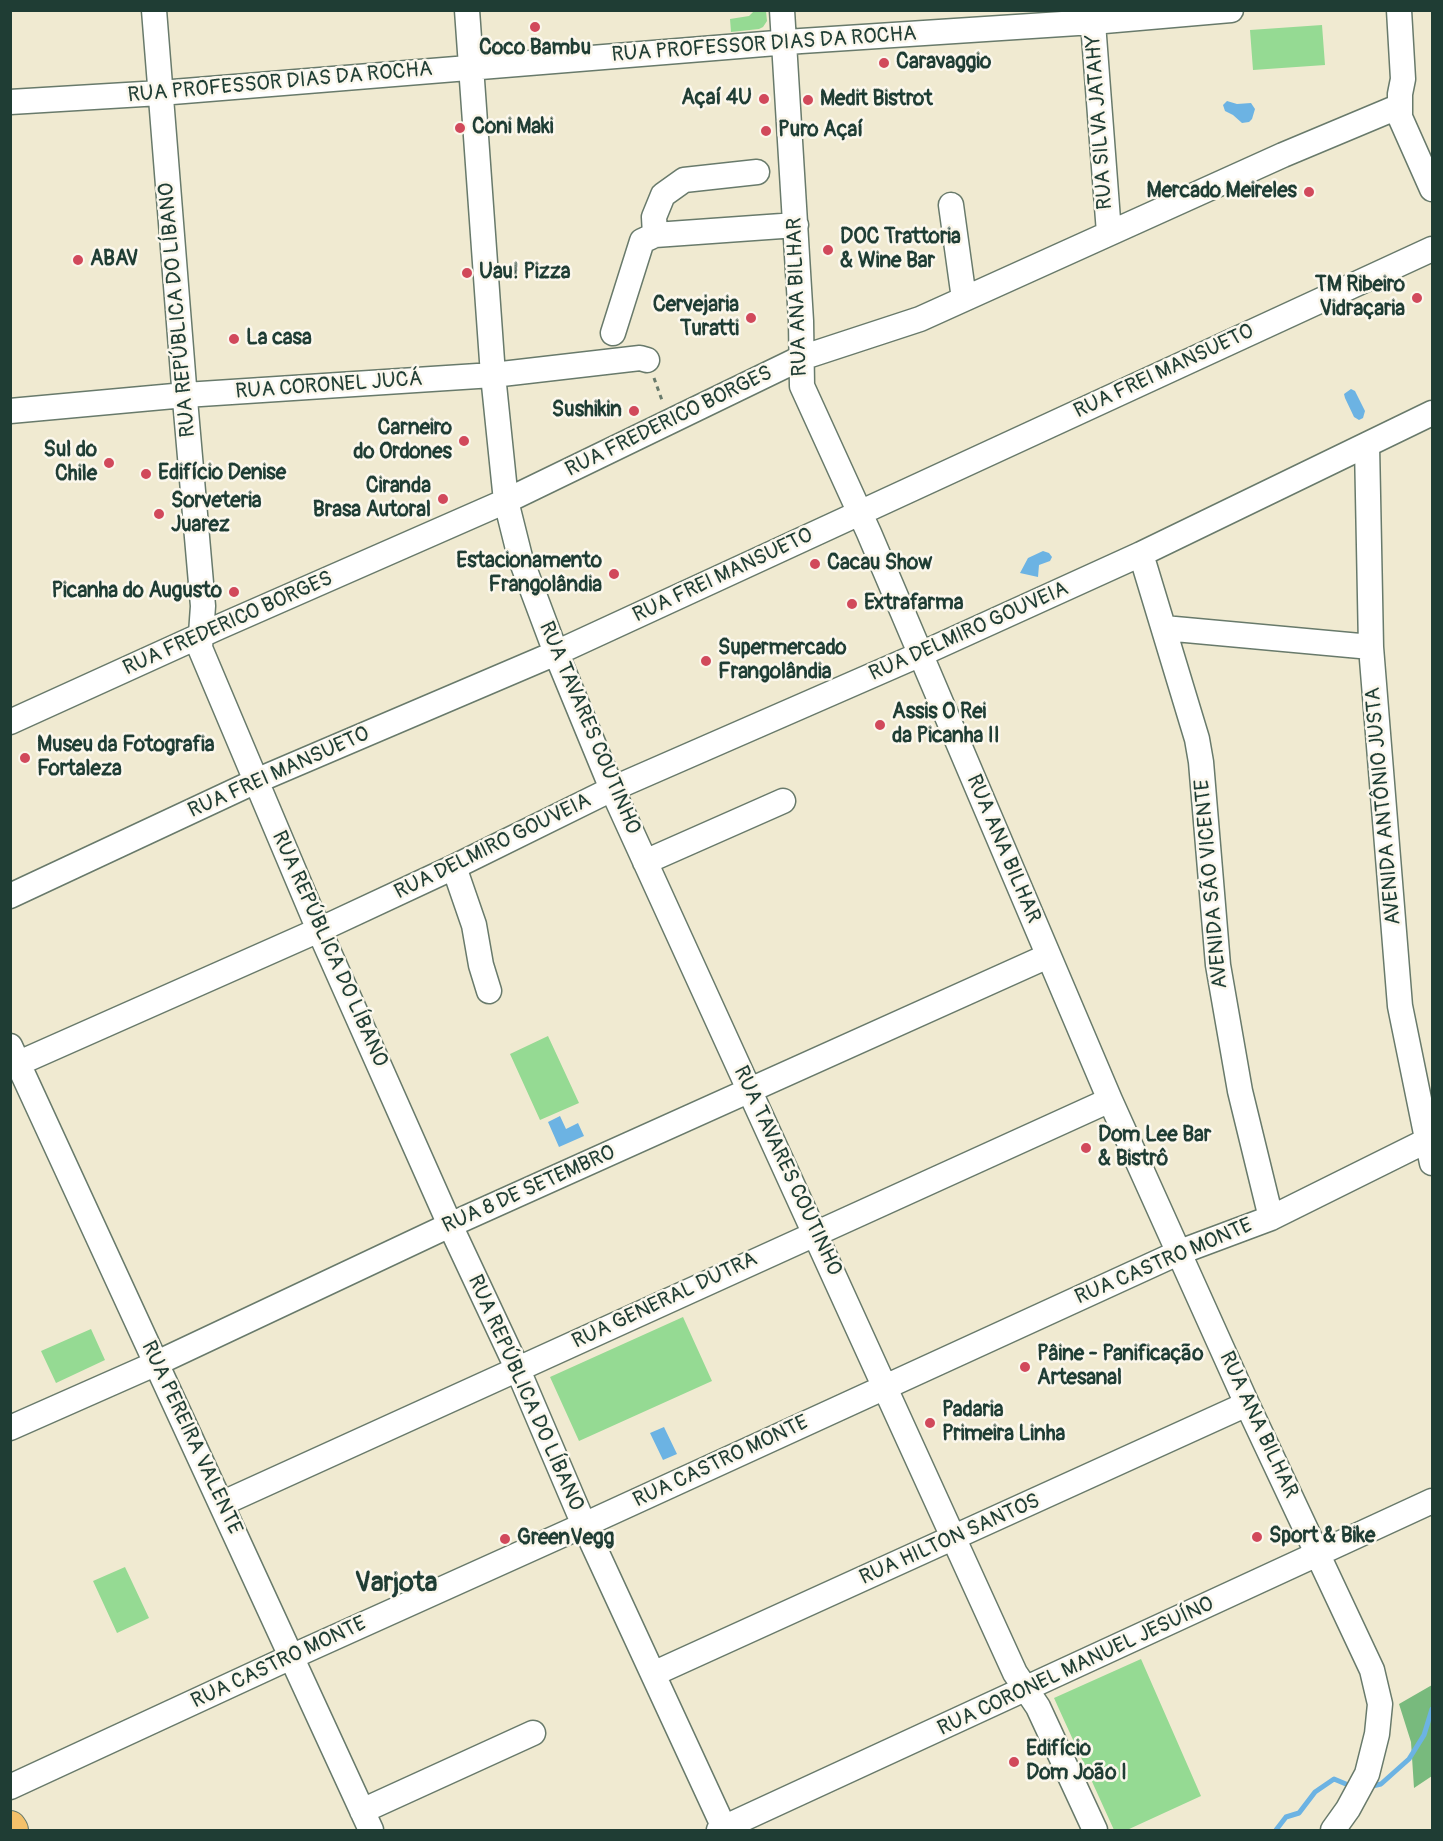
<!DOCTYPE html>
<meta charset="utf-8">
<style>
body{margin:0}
#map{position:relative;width:1443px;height:1841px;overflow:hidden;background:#f0ead1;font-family:Pangolin,sans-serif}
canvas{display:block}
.frame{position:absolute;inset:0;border:12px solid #1f3d34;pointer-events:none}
</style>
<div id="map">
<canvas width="1443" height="1841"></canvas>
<div class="frame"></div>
</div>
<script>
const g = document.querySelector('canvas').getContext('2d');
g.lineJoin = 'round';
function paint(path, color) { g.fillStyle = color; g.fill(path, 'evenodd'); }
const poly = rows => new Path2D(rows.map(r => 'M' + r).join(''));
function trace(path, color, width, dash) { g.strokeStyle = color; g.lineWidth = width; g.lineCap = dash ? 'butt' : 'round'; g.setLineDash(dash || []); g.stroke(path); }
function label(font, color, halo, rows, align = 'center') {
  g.font = font + ' Pangolin,sans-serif'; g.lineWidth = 5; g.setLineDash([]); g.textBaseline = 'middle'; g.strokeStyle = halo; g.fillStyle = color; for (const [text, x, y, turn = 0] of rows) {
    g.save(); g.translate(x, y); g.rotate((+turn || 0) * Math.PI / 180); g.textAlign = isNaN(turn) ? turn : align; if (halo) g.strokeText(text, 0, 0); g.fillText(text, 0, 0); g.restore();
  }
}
paint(poly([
 [754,11,766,11,767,21,763,27,759,29,731,32,730,19,749,16],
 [1322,25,1325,65,1253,70,1250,30],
 [548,1036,579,1103,540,1120,510,1054],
 [683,1317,712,1381,579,1441,550,1377],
 [91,1329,105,1360,56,1383,41,1351],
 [125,1567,149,1618,117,1633,93,1581],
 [1141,1659,1201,1796,1127,1830,1114,1830,1054,1698]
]), '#95da93');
paint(poly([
 [1432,1685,1432,1776,1414,1788,1411,1742,1399,1704]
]), '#78ba7d');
paint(poly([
 [1227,101,1237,104,1251,103,1255,109,1252,119,1249,122,1242,123,1233,115,1225,111,1223,105],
 [1351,389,1355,391,1365,411,1363,418,1359,420,1354,417,1345,398,1344,394],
 [1043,551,1049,553,1052,557,1050,561,1039,565,1038,577,1020,573,1028,558],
 [560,1116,566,1129,578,1123,584,1136,559,1147,548,1122],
 [664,1427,677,1454,663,1460,650,1433]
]), '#6cb3e3');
trace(poly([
 [1368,1787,1381,1784,1409,1759,1424,1735,1432,1709],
 [1276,1830,1286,1817,1299,1813,1315,1792,1334,1779,1353,1787]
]), '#6cb3e3', 5);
const minor = poly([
 [154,10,186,411,203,606,200,648,319,930,450,1225,518,1370,584,1525,725,1830],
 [467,10,493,375,506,501,520,557,556,653,612,789,1015,1673,1038,1707,1095,1830],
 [782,10,801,321,802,386,869,533,1110,1100,1247,1404,1372,1670,1380,1704,1377,1734,1367,1774,1348,1809,1333,1830],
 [1092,10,1109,233],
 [1399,10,1403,79,1400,94,1400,117,1432,189],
 [10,102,160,93,801,41,1093,22,1231,10],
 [951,205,964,299],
 [655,235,654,217,663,195,684,180,757,172],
 [613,333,642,241,655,235,796,225],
 [10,411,185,395,493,375,640,358,647,360],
 [1367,445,1371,647,1400,1006,1432,1163],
 [1141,554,1197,739,1201,762,1218,965,1240,1091,1271,1218],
 [1164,628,1371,647],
 [10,722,219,627,506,501,801,358,920,319,1283,155,1400,106],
 [645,862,783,801],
 [454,867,474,925,481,965,489,991],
 [10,896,256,781,556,653,1432,249],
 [10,1046,371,1830],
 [10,1067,319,930,454,867,612,789,921,654,1141,554,1432,413],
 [10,1428,157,1363,450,1225,1048,956],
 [221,1504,1110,1100],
 [653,1674,1247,1404],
 [10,1787,291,1657,584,1525,1180,1252,1271,1218,1432,1138],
 [362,1811,533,1733],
 [719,1830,1432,1501]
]);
const major = poly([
 [10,1827,12,1830]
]);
trace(minor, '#687a6b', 27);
trace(major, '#687a6b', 34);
trace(poly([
 [654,378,663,403]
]), '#687a6b', 3, [4.5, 4.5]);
trace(minor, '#fff', 24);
trace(major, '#f4c16a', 32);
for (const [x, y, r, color] of [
 [535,27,6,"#d1495b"],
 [884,63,6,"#d1495b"],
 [764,99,6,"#d1495b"],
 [808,100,6,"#d1495b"],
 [460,128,6,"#d1495b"],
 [766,131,6,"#d1495b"],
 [1309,192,6,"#d1495b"],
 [828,250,6,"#d1495b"],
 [78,260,6,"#d1495b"],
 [467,273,6,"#d1495b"],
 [1417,298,6,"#d1495b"],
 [751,318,6,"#d1495b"],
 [234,339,6,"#d1495b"],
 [634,411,6,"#d1495b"],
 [464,441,6,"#d1495b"],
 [109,463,6,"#d1495b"],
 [146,474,6,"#d1495b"],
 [443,499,6,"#d1495b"],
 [159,514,6,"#d1495b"],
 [815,564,6,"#d1495b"],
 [614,574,6,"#d1495b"],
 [234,592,6,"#d1495b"],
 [852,604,6,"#d1495b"],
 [706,661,6,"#d1495b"],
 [880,725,6,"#d1495b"],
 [25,758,6,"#d1495b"],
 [1086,1148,6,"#d1495b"],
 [1025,1367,6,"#d1495b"],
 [930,1423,6,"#d1495b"],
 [1257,1537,6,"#d1495b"],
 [505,1539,6,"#d1495b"],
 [1014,1762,6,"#d1495b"]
]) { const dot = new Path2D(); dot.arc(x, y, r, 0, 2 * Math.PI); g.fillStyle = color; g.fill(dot); trace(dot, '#fbf7ec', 2); }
label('21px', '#1f3d34', '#fbf7ec', [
 ["RUA PROFESSOR DIAS DA ROCHA",764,45,-4],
 ["RUA PROFESSOR DIAS DA ROCHA",280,83,-5],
 ["RUA SILVA JATAHY",1100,122,-94],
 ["RUA ANA BILHAR",798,297,-92],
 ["RUA REPÚBLICA DO LÍBANO",178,310,-95],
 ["RUA FREI MANSUETO",1164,372,-25],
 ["RUA CORONEL JUCÁ",329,386,-4],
 ["RUA FREDERICO BORGES",669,422,-26],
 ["RUA FREI MANSUETO",723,576,-25],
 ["RUA FREDERICO BORGES",228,624,-24],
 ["RUA DELMIRO GOUVEIA",969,632,-24],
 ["RUA TAVARES COUTINHO",589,728,67],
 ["RUA FREI MANSUETO",279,773,-24],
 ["AVENIDA ANTÔNIO JUSTA",1384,806,-95],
 ["RUA DELMIRO GOUVEIA",493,847,-26],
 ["RUA ANA BILHAR",1003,849,67],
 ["AVENIDA SÃO VICENTE",1212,884,-95],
 ["RUA REPÚBLICA DO LÍBANO",329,949,66],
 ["RUA TAVARES COUTINHO",787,1171,65],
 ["RUA 8 DE SETEMBRO",529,1190,-24],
 ["RUA CASTRO MONTE",1164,1262,-23],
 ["RUA GENERAL DUTRA",665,1301,-25],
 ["RUA REPÚBLICA DO LÍBANO",525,1393,66],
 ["RUA ANA BILHAR",1258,1425,65],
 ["RUA PEREIRA VALENTE",191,1438,65],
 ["RUA CASTRO MONTE",721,1462,-25],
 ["RUA HILTON SANTOS",950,1540,-24],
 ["RUA CASTRO MONTE",279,1663,-25],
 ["RUA CORONEL MANUEL JESUÍNO",1076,1667,-25]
]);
label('bold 21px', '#1f3d34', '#fbf7ec', [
 ["Coco Bambu",535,49,"center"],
 ["Caravaggio",896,63],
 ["Açaí 4U",752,99,"right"],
 ["Medit Bistrot",820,100],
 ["Coni Maki",472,128],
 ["Puro Açaí",778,131],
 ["Mercado Meireles",1297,192,"right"],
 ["DOC Trattoria",840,238],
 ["& Wine Bar",840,262],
 ["ABAV",90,260],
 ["Uau! Pizza",479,273],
 ["TM Ribeiro",1405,286,"right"],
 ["Vidraçaria",1405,310,"right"],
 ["Cervejaria",739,306,"right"],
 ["Turatti",739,330,"right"],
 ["La casa",246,339],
 ["Sushikin",622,411,"right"],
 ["Carneiro",452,429,"right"],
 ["do Ordones",452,453,"right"],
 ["Sul do",97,451,"right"],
 ["Chile",97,475,"right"],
 ["Edifício Denise",158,474],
 ["Ciranda",431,487,"right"],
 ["Brasa Autoral",431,511,"right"],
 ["Sorveteria",171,502],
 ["Juarez",171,526],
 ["Estacionamento",602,562,"right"],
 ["Frangolândia",602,586,"right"],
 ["Cacau Show",827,564],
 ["Picanha do Augusto",222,592,"right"],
 ["Extrafarma",864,604],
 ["Supermercado",718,649],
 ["Frangolândia",718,673],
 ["Assis O Rei",892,713],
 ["da Picanha II",892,737],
 ["Museu da Fotografia",37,746],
 ["Fortaleza",37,770],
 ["Dom Lee Bar",1098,1136],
 ["& Bistrô",1098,1160],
 ["Pâine - Panificação",1037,1355],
 ["Artesanal",1037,1379],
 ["Padaria",942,1411],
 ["Primeira Linha",942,1435],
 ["Sport & Bike",1269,1537],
 ["GreenVegg",517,1539],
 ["Edifício",1026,1750],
 ["Dom João I",1026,1774]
], 'left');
label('bold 27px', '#1f3d34', '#fbf7ec', [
 ["Varjota",396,1584]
]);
</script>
